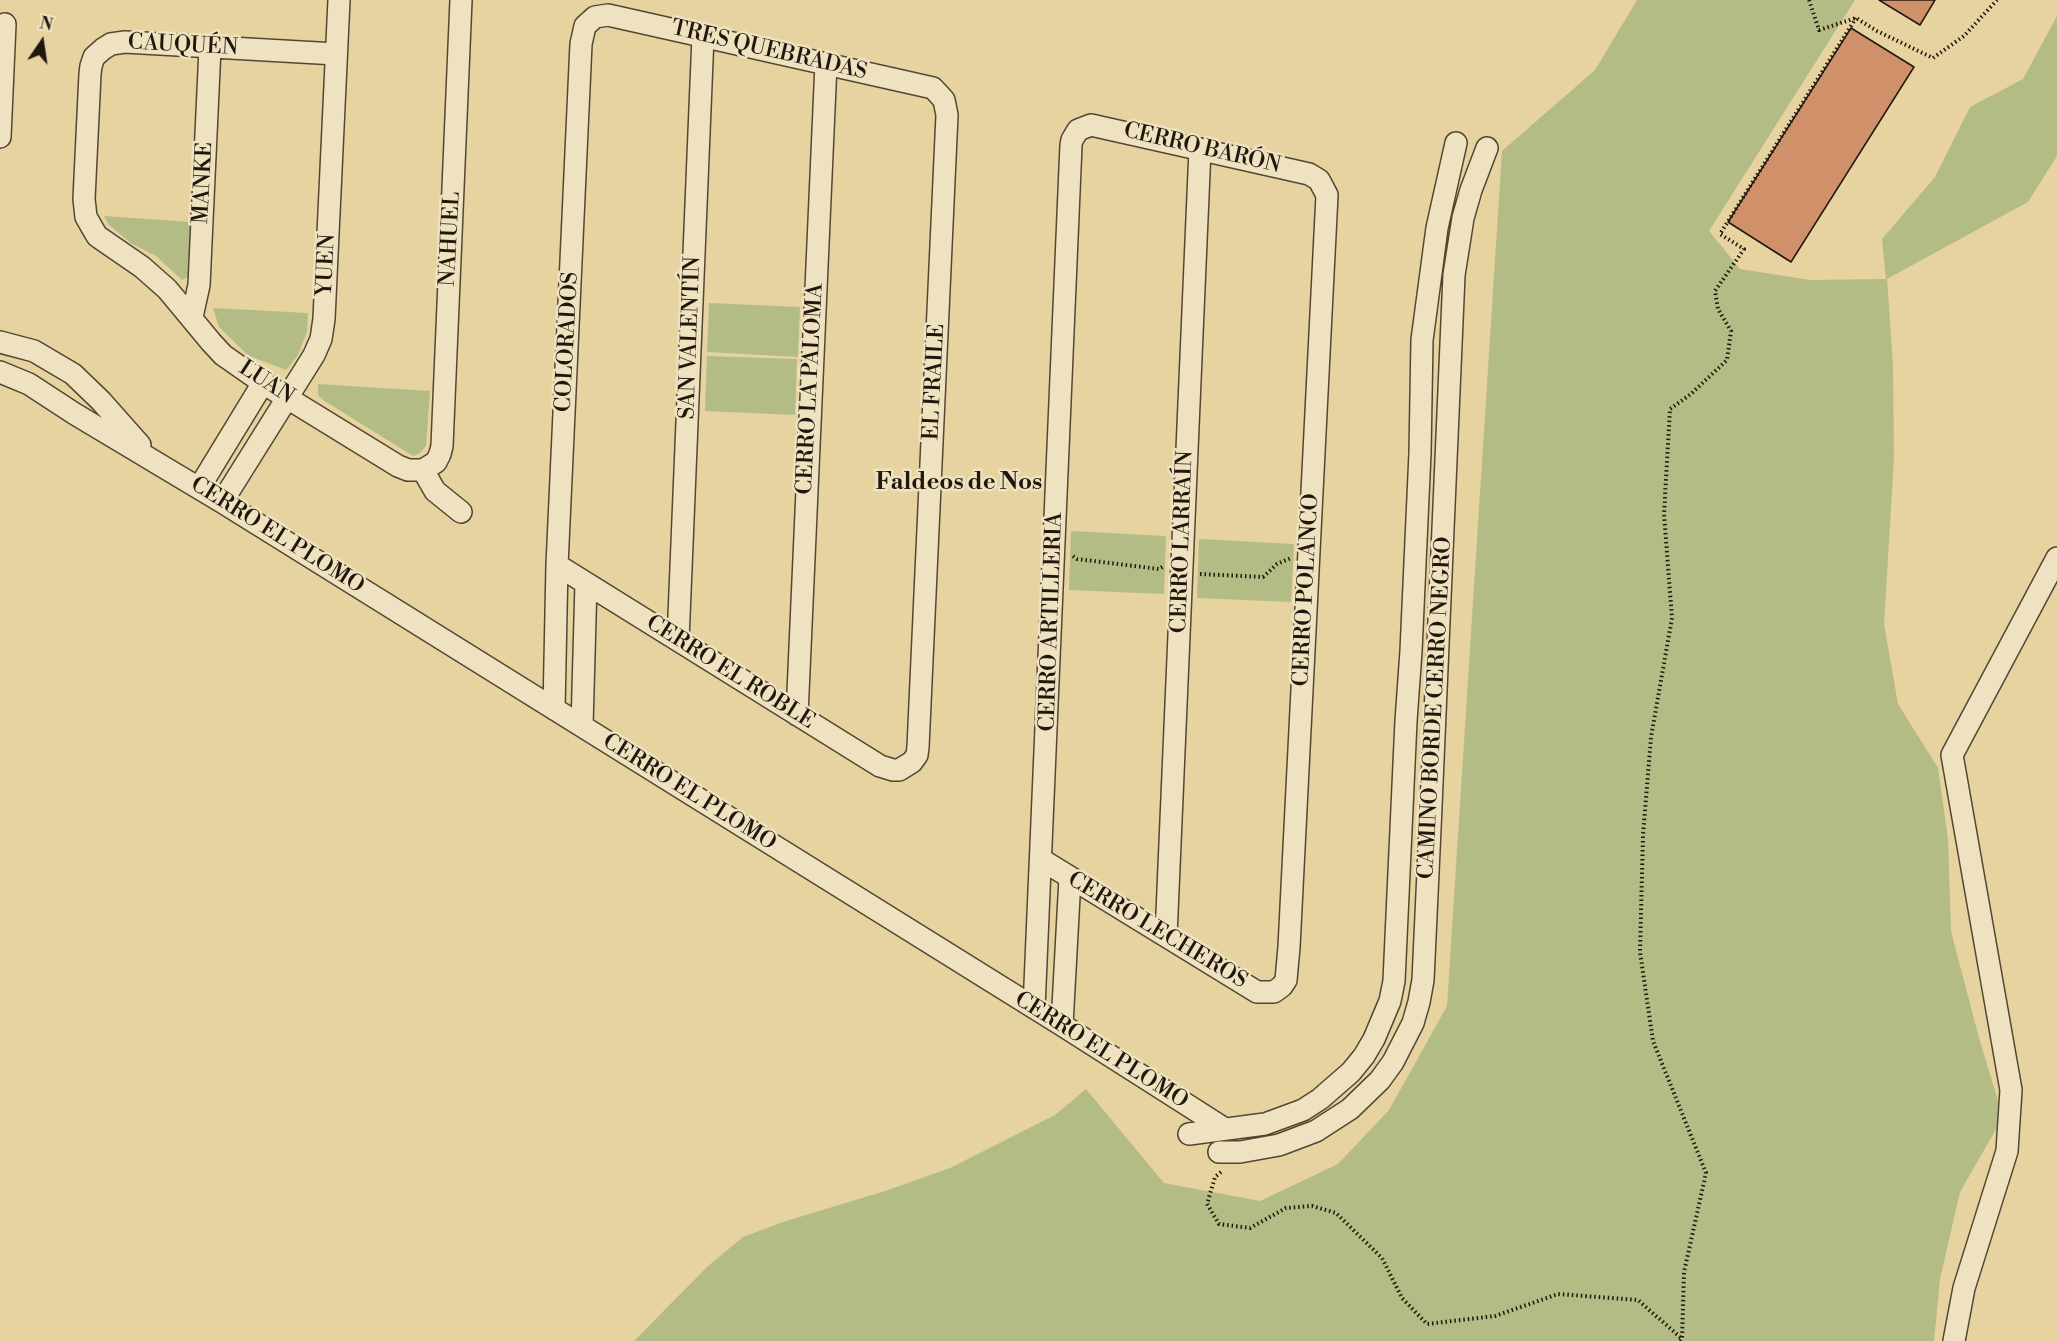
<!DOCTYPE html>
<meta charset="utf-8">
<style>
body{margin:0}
#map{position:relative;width:2057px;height:1341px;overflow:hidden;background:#e7d3a0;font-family:"Libre Bodoni",serif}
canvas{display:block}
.north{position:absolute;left:12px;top:12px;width:60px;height:60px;-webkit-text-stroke:4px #efe2c1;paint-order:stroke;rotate:13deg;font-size:16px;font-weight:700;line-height:24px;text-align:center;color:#20180e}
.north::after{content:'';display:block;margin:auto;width:21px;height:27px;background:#20180e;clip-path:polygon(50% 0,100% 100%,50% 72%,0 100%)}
</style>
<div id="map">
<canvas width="2057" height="1341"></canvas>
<div class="north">N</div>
</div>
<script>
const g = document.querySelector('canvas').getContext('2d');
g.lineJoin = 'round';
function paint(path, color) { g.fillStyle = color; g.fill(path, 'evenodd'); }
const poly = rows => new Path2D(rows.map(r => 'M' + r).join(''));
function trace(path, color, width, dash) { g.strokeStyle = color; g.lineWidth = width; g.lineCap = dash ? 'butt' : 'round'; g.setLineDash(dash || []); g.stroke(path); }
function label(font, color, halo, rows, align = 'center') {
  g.font = font + ' "Libre Bodoni",serif'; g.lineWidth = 5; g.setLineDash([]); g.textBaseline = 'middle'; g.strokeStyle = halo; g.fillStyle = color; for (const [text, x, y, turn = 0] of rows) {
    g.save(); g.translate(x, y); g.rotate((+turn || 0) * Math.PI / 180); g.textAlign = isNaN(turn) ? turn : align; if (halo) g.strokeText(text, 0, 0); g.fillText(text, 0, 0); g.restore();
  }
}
paint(poly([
 [1637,0,1855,0,1709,231,1740,269,1810,280,1886,279,1882,239,1935,177,1970,107,2023,79,2057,16,2057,156,2028,202,1887,279,1893,365,1894,458,1884,624,1898,704,1938,768,1948,839,1951,931,1979,1038,2003,1117,1960,1192,1940,1279,1934,1341,634,1341,708,1266,743,1237,786,1221,885,1191,950,1168,1055,1115,1086,1089,1164,1183,1260,1201,1338,1164,1389,1110,1447,1006,1502,151,1595,70],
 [104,216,192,222,188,277,182,280,156,256,132,244,109,225],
 [709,303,800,307,798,357,707,352],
 [213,308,308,313,307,332,298,355,286,370,249,356,219,327],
 [707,356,797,359,795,415,705,411],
 [318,384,430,391,426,446,420,453,413,456,323,400,318,395],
 [1071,531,1166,536,1164,594,1069,590],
 [1199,539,1294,544,1291,602,1197,598]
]), '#b4bc85');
const building = poly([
 [1879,0,1935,0,1920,25,1879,0],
 [1851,28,1914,67,1791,262,1728,222,1851,28]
]);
paint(building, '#cf906a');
trace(building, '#20180e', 1.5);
const minor = poly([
 [336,54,125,42,111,44,103,49,94,57,91,66,90,74,84,199,86,217,97,236,142,267,167,289,211,342,223,355,263,383,398,466,408,470,423,470,436,462,440,454,442,446,461,0],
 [0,137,5,24],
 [192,317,199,285,210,48],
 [0,342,34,351,73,374,101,401,140,445],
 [0,372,29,384,75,414,222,502,1062,1025,1225,1129],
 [423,470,435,491,461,512],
 [199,488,263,383],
 [222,502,314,355,321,339,324,319,339,0],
 [678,640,703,36],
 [554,709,557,565,581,44,585,26,595,17,608,15,933,88,944,100,947,115,918,747,917,755,912,762,899,770,893,770,880,766,557,565],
 [797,715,826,64],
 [582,726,586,583],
 [1166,936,1200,149],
 [1034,1008,1071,145,1072,140,1078,130,1091,125,1309,174,1319,180,1327,195,1289,947,1286,980,1282,986,1274,992,1257,992,1042,860],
 [1062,1025,1070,878],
 [1189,1134,1265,1124,1303,1110,1320,1099,1351,1072,1364,1056,1374,1039,1390,1001,1394,981,1406,721,1411,651,1420,453,1422,340,1437,228,1456,143],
 [1219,1152,1240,1152,1279,1145,1316,1131,1350,1109,1380,1080,1393,1062,1413,1023,1419,1002,1423,980,1430,829,1454,275,1463,218,1471,190,1487,148],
 [1954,1341,1964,1288,2007,1151,2011,1090,1952,755,2057,558]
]);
trace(minor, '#524732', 24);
trace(poly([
 [1809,0,1819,30,1856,18,1877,31,1933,58,1964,36,1997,0],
 [1073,556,1077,559,1159,569,1164,566],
 [1200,574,1263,577,1277,564,1291,558],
 [1221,1172,1215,1177,1207,1204,1219,1224,1250,1228,1286,1208,1312,1206,1336,1213,1382,1258,1402,1298,1427,1324,1495,1316,1558,1294,1638,1300,1681,1338],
 [1680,1341,1682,1339,1684,1272,1706,1173,1653,1041,1640,952,1643,835,1651,737,1672,618,1664,514,1670,409,1691,394,1727,360,1731,331,1718,309,1715,291,1744,249,1720,234,1856,18]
]), '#20180e', 4, [1.5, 3]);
trace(minor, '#efe2c1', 21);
label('22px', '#20180e', '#efe2c1', [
 ["CAUQUÉN",183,46,3],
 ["TRES QUEBRADAS",769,51,13],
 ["CERRO BARÓN",1202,149,13],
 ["MANKE",204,183,-87],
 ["NAHUEL",451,239,-87],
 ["YUEN",327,265,-87],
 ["SAN VALENTÍN",691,338,-88],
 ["COLORADOS",568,342,-87],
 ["EL FRAILE",935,382,-87],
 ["LUAN",266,383,33],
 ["CERRO LA PALOMA",811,389,-87],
 ["CERRO EL PLOMO",277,536,32],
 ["CERRO LARRAÍN",1183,542,-88],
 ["CERRO POLANCO",1307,590,-87],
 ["CERRO ARTILLERIA",1052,622,-88],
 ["CERRO EL ROBLE",730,673,32],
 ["CAMINO BORDE CERRO NEGRO",1436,708,-87],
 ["CERRO EL PLOMO",689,793,32],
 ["CERRO LECHEROS",1157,931,31],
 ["CERRO EL PLOMO",1101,1051,32]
]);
label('bold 24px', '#20180e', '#efe2c1', [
 ["Faldeos de Nos",959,483]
]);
</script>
